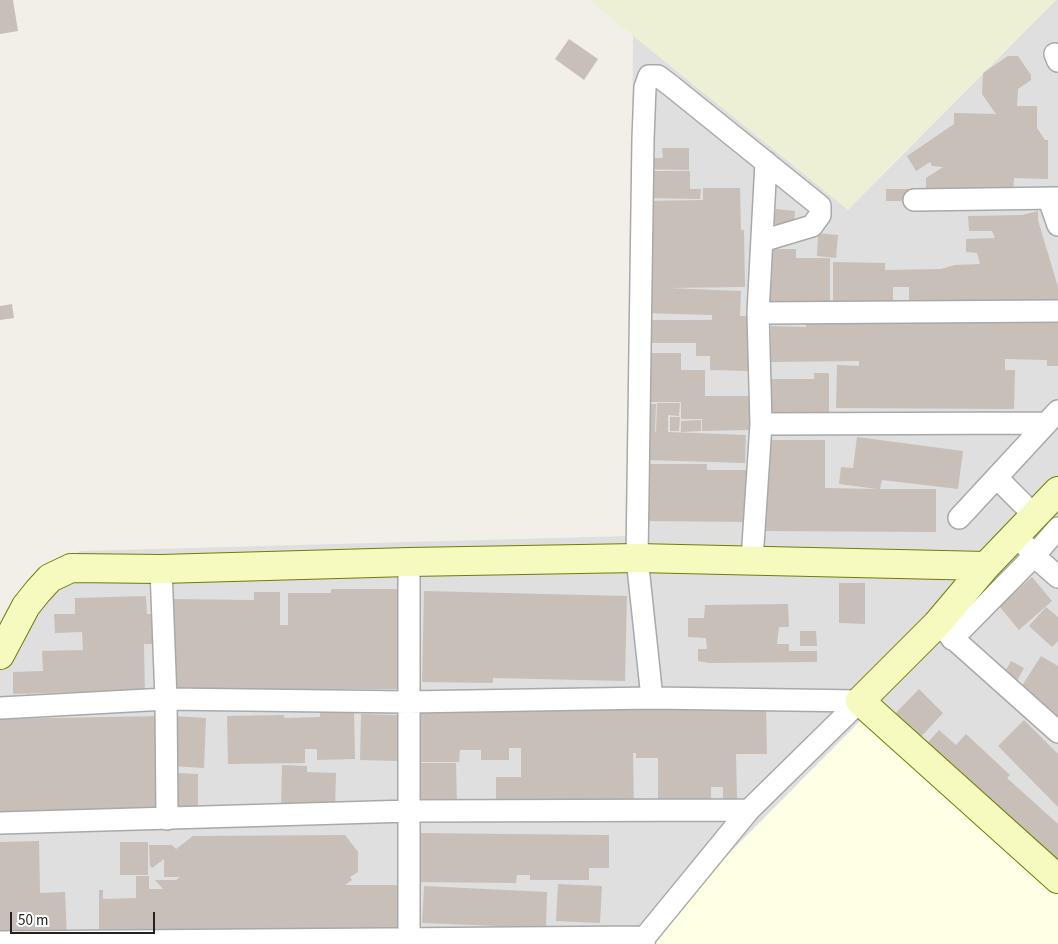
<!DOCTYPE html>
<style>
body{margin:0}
#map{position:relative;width:1058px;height:944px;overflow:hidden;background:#f2efe9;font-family:"Source Sans 3",sans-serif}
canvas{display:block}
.scale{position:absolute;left:10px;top:912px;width:145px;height:22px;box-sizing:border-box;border:2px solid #222;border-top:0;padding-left:6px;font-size:15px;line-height:18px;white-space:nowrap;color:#222;-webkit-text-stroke:4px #fff;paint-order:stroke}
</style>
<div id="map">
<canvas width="1058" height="944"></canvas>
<div class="scale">50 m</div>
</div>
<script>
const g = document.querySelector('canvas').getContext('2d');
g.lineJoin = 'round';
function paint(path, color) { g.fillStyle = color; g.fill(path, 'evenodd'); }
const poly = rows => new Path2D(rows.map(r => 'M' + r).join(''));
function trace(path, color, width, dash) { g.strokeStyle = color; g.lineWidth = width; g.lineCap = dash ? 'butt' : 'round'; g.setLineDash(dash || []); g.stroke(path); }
paint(poly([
 [1056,0,1058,0,1058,888,647,944,0,944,0,638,35,578,80,551,629,536,633,35,848,209]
]), '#e0dfdf');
paint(poly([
 [862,719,1058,888,1058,944,647,944,672,911]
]), '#ffffe5');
paint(poly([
 [589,0,1056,0,848,210]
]), '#eef0d5');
paint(poly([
 [0,0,13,0,18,31,0,34],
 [569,39,598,59,584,80,555,59],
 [1008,56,1018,56,1031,75,1031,80,1018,89,1017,106,1037,106,1037,128,1045,140,1048,140,1048,179,1014,178,1013,195,926,193,926,178,943,167,932,166,930,162,916,171,907,156,954,124,954,113,996,114,982,94,983,73],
 [662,148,689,148,689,170,638,169,638,158,663,158],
 [644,171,690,171,690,189,701,189,700,199,644,198],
 [703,188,740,188,741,230,744,230,745,287,669,288,741,291,740,316,748,316,748,371,710,370,710,356,696,356,696,343,645,343,645,320,712,320,712,315,643,313,644,201,703,200],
 [886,189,909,189,910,201,886,201],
 [776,209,795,211,794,226,774,224],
 [1038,211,1038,220,1058,287,1058,301,909,301,909,287,893,287,893,306,833,305,833,262,885,263,885,270,941,269,955,265,980,264,977,253,966,252,966,239,995,238,992,231,969,231,968,216,1022,215],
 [818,233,838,235,836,258,817,256],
 [766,249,796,249,796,258,830,258,830,303,766,303],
 [12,304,14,318,0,320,0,306],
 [1058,315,1058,366,1047,366,1047,360,1005,359,1005,370,1015,370,1014,409,836,408,837,365,859,366,859,361,770,362,771,326,806,327,806,320],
 [651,353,681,353,681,370,705,370,705,396,749,396,749,430,702,431,702,419,681,419,681,402,641,402,641,373,651,372],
 [814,373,829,373,829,418,769,418,769,379,814,379],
 [657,403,680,403,679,416,668,415,668,432,746,435,745,463,646,460,644,404,656,404,655,431,656,432],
 [670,417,680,417,679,431,670,431],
 [701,420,701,431,681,432,681,421],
 [857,437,963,451,958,489,882,480,880,489,936,489,936,532,762,531,762,440,825,440,825,488,877,489,839,484,841,467,853,468],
 [646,464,707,464,707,470,749,470,749,522,646,521],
 [1032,577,1052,601,1019,630,999,606],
 [839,583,865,583,865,624,839,623],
 [331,589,402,589,402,689,174,689,169,599,254,600,254,592,280,592,280,625,288,625,288,593,331,593],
 [424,591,627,596,625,681,493,678,493,683,422,682],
 [146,596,147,614,156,614,157,644,144,644,145,696,114,697,114,691,13,694,13,672,43,671,42,651,83,650,82,632,55,633,54,614,75,614,75,598],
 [788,604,789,627,779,627,777,644,789,644,789,651,817,651,817,662,709,663,698,661,698,649,707,649,706,638,688,637,688,618,704,618,705,605],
 [1046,607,1058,617,1058,641,1052,647,1029,626],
 [800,631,816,631,817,646,800,646],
 [1041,656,1058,666,1058,717,1018,692],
 [1011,661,1024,668,1017,681,1004,673],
 [919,689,943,713,918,740,893,716],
 [766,707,767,754,736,754,737,800,723,800,723,787,711,787,711,802,658,802,658,758,636,758,636,753,633,753,634,806,496,806,496,777,521,777,521,748,509,748,509,760,481,760,481,750,460,750,459,762,412,762,411,709],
 [354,710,355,759,317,760,317,749,305,749,305,763,228,764,227,716,284,715,284,718,320,717,320,711],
 [361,714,398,715,397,761,360,760],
 [160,716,163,812,0,815,0,719],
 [174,716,206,718,204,768,171,766],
 [1024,720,1058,754,1058,807,998,746],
 [939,730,956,745,966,734,1010,775,1007,778,1058,824,1058,877,920,751],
 [412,763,456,763,457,807,413,807],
 [282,765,307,766,307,772,336,773,335,809,281,808],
 [178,773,198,774,198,811,176,809],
 [416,833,609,835,609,868,589,868,589,880,530,880,530,875,517,875,516,883,416,882],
 [345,835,358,852,358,872,350,877,352,880,345,885,406,885,406,931,99,933,99,890,103,890,103,899,136,898,136,876,149,876,149,889,163,889,155,880,176,880,180,877,164,877,164,859,152,868,150,866,149,845,172,845,176,849,193,836],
 [39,841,40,893,65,892,67,938,0,939,0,842],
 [120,842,148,842,148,875,120,875],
 [558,884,602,886,600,923,556,921],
 [424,886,547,892,546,928,422,923]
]), '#c7bfb8');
const street = poly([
 [1055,54,1058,61],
 [1049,199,1058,225],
 [914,200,1058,198],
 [758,313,1058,311],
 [761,424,1047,423],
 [997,478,1035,516],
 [959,518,1058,411],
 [1026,546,1034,556,1058,577],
 [752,560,761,424,758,313,766,162],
 [409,562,409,944],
 [161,569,166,699,167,819],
 [937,624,1058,732],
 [952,639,1034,556,1058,528],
 [652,698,637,558,643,139,645,87,649,76,658,76,670,85,820,206,820,215,812,226,762,241],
 [0,708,166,699,408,702,652,698,860,701],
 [0,823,409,811,749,810],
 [0,942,645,937],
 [644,944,645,937,749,810,860,701]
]);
const secondary = poly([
 [1058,491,986,566,937,624,860,701,1058,879],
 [0,655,26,606,38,591,50,578,71,568,161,569,409,562,637,558,986,566]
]);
trace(street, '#a9a9a9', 24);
trace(secondary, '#707d05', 30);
trace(street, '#fff', 21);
trace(secondary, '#f7fabf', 28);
</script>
